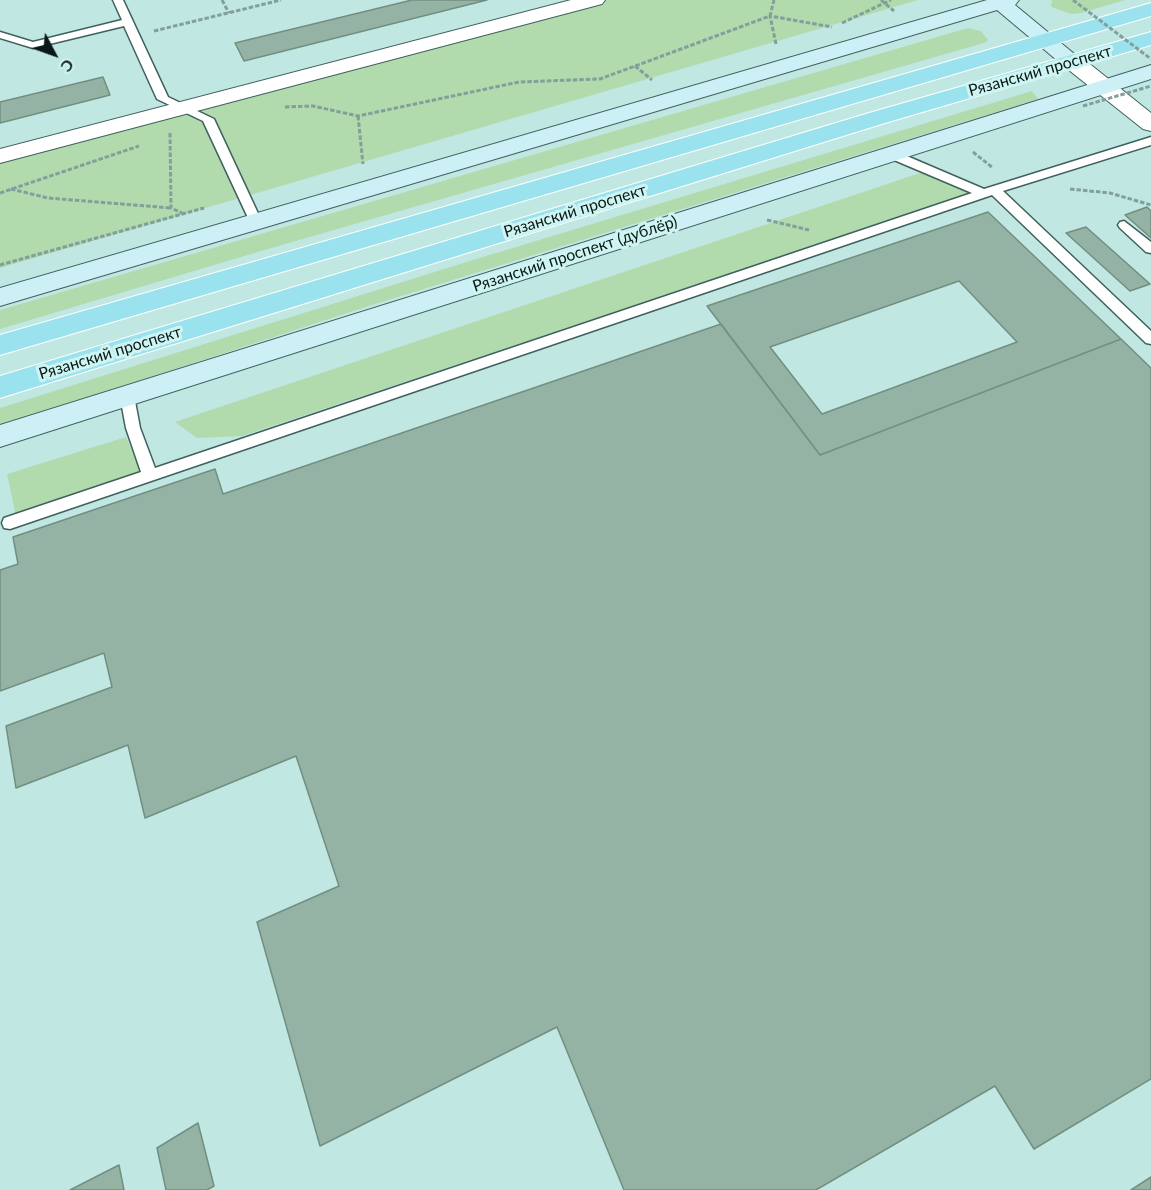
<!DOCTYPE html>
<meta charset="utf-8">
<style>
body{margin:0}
#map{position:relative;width:1151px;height:1190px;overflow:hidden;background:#c1e7e3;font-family:Lato,sans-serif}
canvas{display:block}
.north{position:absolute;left:24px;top:24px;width:60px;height:60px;-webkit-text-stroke:4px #cef5f1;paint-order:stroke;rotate:131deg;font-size:16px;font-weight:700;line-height:24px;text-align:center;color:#0a1817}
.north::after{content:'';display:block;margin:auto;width:21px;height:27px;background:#0a1817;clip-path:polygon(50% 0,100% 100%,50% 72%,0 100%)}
</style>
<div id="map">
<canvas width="1151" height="1190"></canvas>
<div class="north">С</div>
</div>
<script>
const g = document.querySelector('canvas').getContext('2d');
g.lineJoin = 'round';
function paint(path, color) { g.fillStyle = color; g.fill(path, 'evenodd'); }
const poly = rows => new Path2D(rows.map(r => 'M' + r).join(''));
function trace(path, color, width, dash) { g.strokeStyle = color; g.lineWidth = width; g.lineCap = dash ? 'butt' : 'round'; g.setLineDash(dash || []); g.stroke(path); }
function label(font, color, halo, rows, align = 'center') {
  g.font = font + ' Lato,sans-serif'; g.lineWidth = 6; g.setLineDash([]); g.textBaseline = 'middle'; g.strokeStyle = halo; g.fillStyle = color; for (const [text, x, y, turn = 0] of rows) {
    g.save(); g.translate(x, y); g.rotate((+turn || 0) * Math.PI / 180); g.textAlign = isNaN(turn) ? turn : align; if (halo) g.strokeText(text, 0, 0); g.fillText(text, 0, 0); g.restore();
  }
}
paint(poly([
 [602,0,918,0,0,268,0,159],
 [1052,0,1125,0,1081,13,1071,14,1054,8,1051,6],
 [968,28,981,31,988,40,984,43,261,251,0,329,0,310],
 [1032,91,1038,99,372,305,0,426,0,408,473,260],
 [923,172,971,193,242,436,197,438,175,422],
 [126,437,141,471,16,516,7,474]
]), '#b1daad');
const building = poly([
 [412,0,487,0,244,61,235,43,412,0],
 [103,77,110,95,0,123,0,102,103,77],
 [1147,207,1151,211,1151,238,1125,215,1147,207],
 [988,212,1121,339,820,455,707,306,988,212],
 [959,281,1017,342,822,414,770,347,959,281],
 [1086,227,1150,284,1130,291,1066,233,1086,227],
 [721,324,820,455,1121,339,1151,368,1151,1079,1034,1149,995,1086,816,1190,624,1190,557,1027,320,1146,257,922,339,886,296,756,145,818,128,745,16,788,6,726,112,687,104,653,0,691,0,570,18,564,13,537,215,469,223,494,721,324],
 [198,1123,214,1186,207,1190,166,1190,157,1148,198,1123],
 [119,1165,124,1190,70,1190,119,1165],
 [1151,1177,1151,1190,1131,1190,1151,1177]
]);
paint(building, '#94b3a5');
trace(building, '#718f81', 1.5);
const lane = poly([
 [113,0,123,0,168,97,214,119,262,222,260,225,256,226,250,222,203,121,157,99,124,26,33,48,0,38,0,32,33,42,122,20,113,0],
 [1151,137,1151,145,1003,191,1151,331,1151,344,1146,343,992,195,10,529,4,528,2,523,4,518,141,472,126,428,120,396,122,392,127,391,134,396,140,428,155,468,972,193,887,157,887,151,895,151,984,189,1151,137],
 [1124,221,1151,242,1151,253,1146,252,1120,228,1118,225,1120,222,1124,221]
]);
const street = poly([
 [571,0,605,0,602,4,0,163,0,149,571,0],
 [1073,55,1081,57,1151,113,1151,131,1143,129,1065,67,1062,62,1065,57,1073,55]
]);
const secondary = poly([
 [987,0,1019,0,1015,5,1084,62,1081,67,1073,69,1065,67,997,10,0,306,0,288,987,0],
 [1151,65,1151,79,0,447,0,425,1151,65]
]);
const primary = poly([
 [1151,3,1151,16,0,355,0,335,1151,3],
 [1151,32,1151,45,885,123,0,398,0,376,869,113,1151,32]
]);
trace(lane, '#3f615e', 3);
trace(street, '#3f615e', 2);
trace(secondary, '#3f615e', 2);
trace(primary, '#fff', 2);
trace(poly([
 [222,0,229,13],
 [881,0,894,11],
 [842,23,891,0],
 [154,31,281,0],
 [776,44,770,16,832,27],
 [635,66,652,80],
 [285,107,313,106,358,116,519,82,600,79,770,16,774,0],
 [358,116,363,164],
 [170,133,171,208,184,214],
 [973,152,993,168],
 [11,189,48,198,171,208],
 [1070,189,1110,193,1151,205],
 [0,193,139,146],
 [767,220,809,230],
 [0,265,204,208]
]), '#829f9c', 3, [4.5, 2]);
paint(lane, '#fff');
paint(street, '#fff');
paint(secondary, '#cdf0f7');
paint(primary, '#9be2ef');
trace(poly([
 [1073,0,1151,59],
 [1083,106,1151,86]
]), '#829f9c', 3, [4.5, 2]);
label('16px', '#0a1817', '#cef5f1', [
 ["Рязанский проспект",1040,71,-16],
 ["Рязанский проспект",575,211,-17],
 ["Рязанский проспект (дублёр)",575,254,-18],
 ["Рязанский проспект",110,353,-17]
]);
</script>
